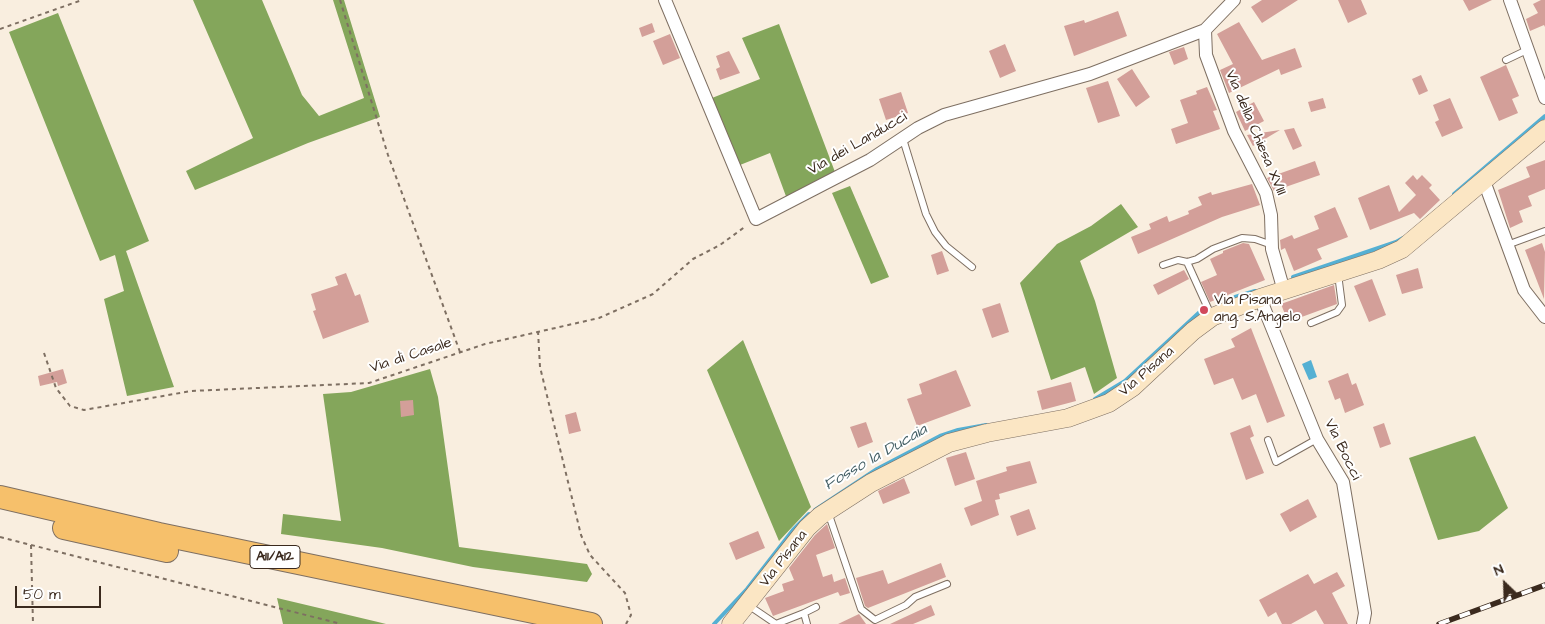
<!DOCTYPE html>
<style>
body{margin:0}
#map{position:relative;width:1545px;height:624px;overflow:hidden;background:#f9eedf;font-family:"Architects Daughter",sans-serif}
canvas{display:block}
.north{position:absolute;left:1480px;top:559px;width:50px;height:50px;-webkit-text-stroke:4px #fff;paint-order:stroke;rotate:336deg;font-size:14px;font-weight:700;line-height:20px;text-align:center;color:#3b2a1e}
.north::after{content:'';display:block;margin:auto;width:18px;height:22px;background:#3b2a1e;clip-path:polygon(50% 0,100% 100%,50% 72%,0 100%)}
.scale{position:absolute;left:15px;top:586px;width:86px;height:22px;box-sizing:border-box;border:2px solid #3b2a1e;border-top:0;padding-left:6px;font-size:15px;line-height:18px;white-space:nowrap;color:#3b2a1e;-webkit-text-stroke:4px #fff;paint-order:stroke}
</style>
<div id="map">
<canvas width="1545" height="624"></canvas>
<div class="north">N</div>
<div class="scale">50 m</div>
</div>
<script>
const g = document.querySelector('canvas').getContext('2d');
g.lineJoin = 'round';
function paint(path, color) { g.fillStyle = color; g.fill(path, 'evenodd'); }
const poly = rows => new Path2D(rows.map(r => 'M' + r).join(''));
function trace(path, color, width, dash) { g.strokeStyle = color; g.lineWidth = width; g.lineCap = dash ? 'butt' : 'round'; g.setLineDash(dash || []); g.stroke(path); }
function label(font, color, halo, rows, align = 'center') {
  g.font = font + ' "Architects Daughter",sans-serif'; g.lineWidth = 4; g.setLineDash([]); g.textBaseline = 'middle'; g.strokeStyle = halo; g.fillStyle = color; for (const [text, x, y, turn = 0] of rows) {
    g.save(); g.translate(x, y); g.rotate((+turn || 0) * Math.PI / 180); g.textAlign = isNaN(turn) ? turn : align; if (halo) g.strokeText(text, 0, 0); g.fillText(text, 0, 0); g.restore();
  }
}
paint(poly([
 [193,0,262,0,302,95,319,116,364,98,333,0,344,0,380,117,308,143,195,190,186,171,253,138],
 [58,13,149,241,126,251,174,387,127,396,104,299,124,291,115,255,100,261,9,32],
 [779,24,835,172,787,199,770,153,740,165,712,98,760,79,742,38],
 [850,186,889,277,871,284,832,193],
 [1121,204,1138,227,1080,261,1095,301,1117,378,1094,394,1085,367,1051,380,1020,283,1057,244,1091,226],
 [743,340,811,507,779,541,707,370],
 [430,369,438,397,459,547,587,564,592,574,587,582,473,567,382,548,281,534,283,514,341,521,323,394,351,392],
 [1475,436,1508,508,1479,531,1438,540,1409,458],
 [277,598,378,622,386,624,283,624]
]), '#84a65b');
paint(poly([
 [1311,360,1317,377,1309,380,1302,364]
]), '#55b0d3');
trace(poly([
 [1454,194,1545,116],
 [1293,277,1396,242,1403,238],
 [1235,297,1255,291],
 [1095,399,1125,381,1204,308],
 [815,510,877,469,940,436,958,430,986,425],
 [714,624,747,589,793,530,809,514]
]), '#55b0d3', 4);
paint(poly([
 [1262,0,1298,0,1262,23,1251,7],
 [1338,0,1361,0,1367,14,1348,23],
 [1463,0,1492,0,1469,11],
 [1541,0,1545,0,1545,27,1544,25,1530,31,1526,19,1538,13,1533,4],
 [1118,11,1127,36,1074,56,1064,26,1084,20,1085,23],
 [1239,22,1262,60,1295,48,1302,67,1281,75,1279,69,1229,93,1220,70,1233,64,1217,34],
 [652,23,655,32,642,37,639,28],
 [670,34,680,58,663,65,653,41],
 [1005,44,1016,71,1000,78,989,51],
 [1184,47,1188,59,1174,65,1169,52],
 [729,51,740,73,720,80,716,69,720,67,716,56],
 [1506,65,1519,96,1512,99,1518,113,1499,121,1480,77],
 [1132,69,1150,97,1136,107,1117,79],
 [1421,75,1428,91,1419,95,1412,79],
 [1108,81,1120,116,1098,123,1086,88],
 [1207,87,1217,110,1213,111,1220,129,1176,144,1171,129,1188,123,1180,100,1197,94,1196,91],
 [901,92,908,113,886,120,879,99],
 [1323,98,1326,108,1311,112,1308,102],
 [1450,98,1463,128,1442,137,1435,122,1439,120,1433,105],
 [1254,102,1264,121,1245,131,1236,112],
 [1294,128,1302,146,1293,150,1284,130],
 [1280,130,1253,146,1247,135],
 [1545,160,1545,189,1528,196,1532,206,1519,211,1523,222,1510,228,1498,190,1530,177,1526,167],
 [1315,161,1320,175,1274,191,1267,178],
 [1413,175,1417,180,1422,175,1432,185,1429,188,1440,200,1420,219,1414,213,1370,230,1358,198,1389,185,1399,212,1416,195,1405,183],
 [1252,184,1260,205,1222,217,1138,254,1131,237,1151,229,1149,224,1167,216,1169,222,1189,214,1188,211,1202,205,1198,197,1211,192,1212,195],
 [1335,207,1348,237,1317,249,1322,259,1294,271,1285,248,1281,250,1280,240,1292,235,1294,239,1319,229,1314,216],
 [1243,243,1249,244,1265,280,1210,302,1201,282,1217,275,1210,259,1223,253,1223,251],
 [1542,243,1545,252,1544,299,1525,250],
 [942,251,949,271,937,275,931,255],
 [1418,268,1423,288,1402,294,1396,275],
 [1184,270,1189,279,1158,295,1153,285],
 [346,273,355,296,360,294,369,322,323,339,313,311,316,310,311,294,338,285,335,277],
 [1372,279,1386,315,1369,322,1354,286],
 [1334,285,1337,304,1288,322,1281,304],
 [1000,303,1009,332,992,338,982,309],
 [1251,328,1285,416,1267,423,1256,394,1242,400,1233,378,1214,385,1204,359,1235,347,1231,339],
 [63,369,67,383,58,386,57,382,40,386,38,376],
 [956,370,971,406,917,426,907,399,922,394,919,384],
 [1348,373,1352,385,1356,383,1364,405,1345,413,1340,398,1335,400,1328,381],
 [1071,382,1076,401,1042,410,1037,391],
 [413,400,414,415,401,417,400,401],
 [576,412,581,431,569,434,565,415],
 [866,422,873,442,858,448,850,427],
 [1384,423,1391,444,1380,448,1373,427],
 [1250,425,1254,436,1250,438,1264,473,1246,480,1230,433],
 [966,452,975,479,955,486,946,458],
 [1030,461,1037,483,999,494,1000,499,995,500,999,515,971,526,964,508,982,501,976,481,1007,471,1006,467],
 [904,478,910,493,883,504,878,491],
 [1308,499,1317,517,1290,532,1280,514],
 [1029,509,1036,529,1017,536,1010,516],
 [827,524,835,548,816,555,823,577,832,574,834,582,845,578,850,593,840,596,838,592,773,616,765,598,784,591,782,584,794,580,789,568,815,535],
 [758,531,765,548,736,560,729,543],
 [941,563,946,577,868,608,865,606,856,578,883,570,888,584],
 [1337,572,1345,586,1332,593,1348,624,1324,624,1316,610,1291,624,1282,624,1276,612,1268,617,1259,600,1308,574,1314,584],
 [931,605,935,615,913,624,890,624],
 [859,614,866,624,838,624]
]), '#d39f99');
const service = poly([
 [1506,60,1527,50],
 [903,139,926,214,935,232,946,246,972,267],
 [1507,245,1545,231],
 [1187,262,1211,315],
 [1163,265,1178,260,1187,262,1197,259,1213,249,1242,238,1255,239,1272,245],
 [1311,323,1337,312,1342,305,1338,274],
 [1268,440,1276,462,1317,439],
 [828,512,861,609,875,620,906,605,915,597,947,584],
 [748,605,776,624,804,613,807,624],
 [804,613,816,607]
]);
const minor = poly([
 [665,0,756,219,870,160,918,128,944,115,1090,74,1205,30],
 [1234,0,1205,30,1206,55,1234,131,1266,193,1271,215,1272,249,1284,291],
 [1510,0,1545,98],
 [1484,181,1524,290,1545,317],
 [1260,298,1317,439,1343,482,1365,613,1363,624]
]);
const secondary = poly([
 [731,624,807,528,820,516,871,483,949,443,987,433,1068,418,1109,403,1133,387,1193,331,1212,317,1260,298,1378,260,1402,249,1545,129]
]);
const motorway = poly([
 [0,497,159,534,591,624],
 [64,528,167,551]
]);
trace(service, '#7e6f62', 8);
trace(minor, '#7e6f62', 14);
trace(secondary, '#7e6f62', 19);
trace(motorway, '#7e6f62', 24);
trace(poly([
 [340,0,388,155,460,352],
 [0,29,82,0],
 [538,331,540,367,581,535,590,555,625,593,631,615,626,624],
 [44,353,56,388,70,406,84,410,191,391,369,383,485,344,599,318,653,294,693,259,720,245,746,226],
 [0,537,341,624],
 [31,545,33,624]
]), '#7e6f62', 2, [4, 4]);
trace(service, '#fff', 6);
trace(minor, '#fff', 12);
trace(secondary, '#fbe6c4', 18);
trace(motorway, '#f6c06b', 22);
const rail = poly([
 [1439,624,1545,585]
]);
trace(rail, '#3b2a1e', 5.5);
trace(rail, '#fff', 4, [11]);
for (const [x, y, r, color] of [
 [1204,310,5,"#d1495b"]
]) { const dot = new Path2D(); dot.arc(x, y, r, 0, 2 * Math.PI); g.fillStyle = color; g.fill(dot); trace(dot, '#fff', 2); }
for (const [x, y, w] of [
 [275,557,50]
]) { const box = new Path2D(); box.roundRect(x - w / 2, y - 11.5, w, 23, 4); g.fillStyle = '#fff'; g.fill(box); trace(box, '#3b2a1e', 1); }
label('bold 14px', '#3b2a1e', null, [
 ["A11/A12",275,557]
]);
label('15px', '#3b2a1e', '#fff', [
 ["Via della Chiesa XVIII",1255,133,67],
 ["Via dei Landucci",858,144,-30],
 ["Via di Casale",411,356,-18],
 ["Via Pisana",1147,372,-41],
 ["Via Bocci",1342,450,64],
 ["Via Pisana",784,559,-52]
]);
label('15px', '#3b2a1e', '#fff', [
 ["Via Pisana",1214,301],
 ["ang. S.Angelo",1214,318]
], 'left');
label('italic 16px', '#456066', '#fff', [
 ["Fosso la Ducaia",876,458,-30]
]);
</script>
